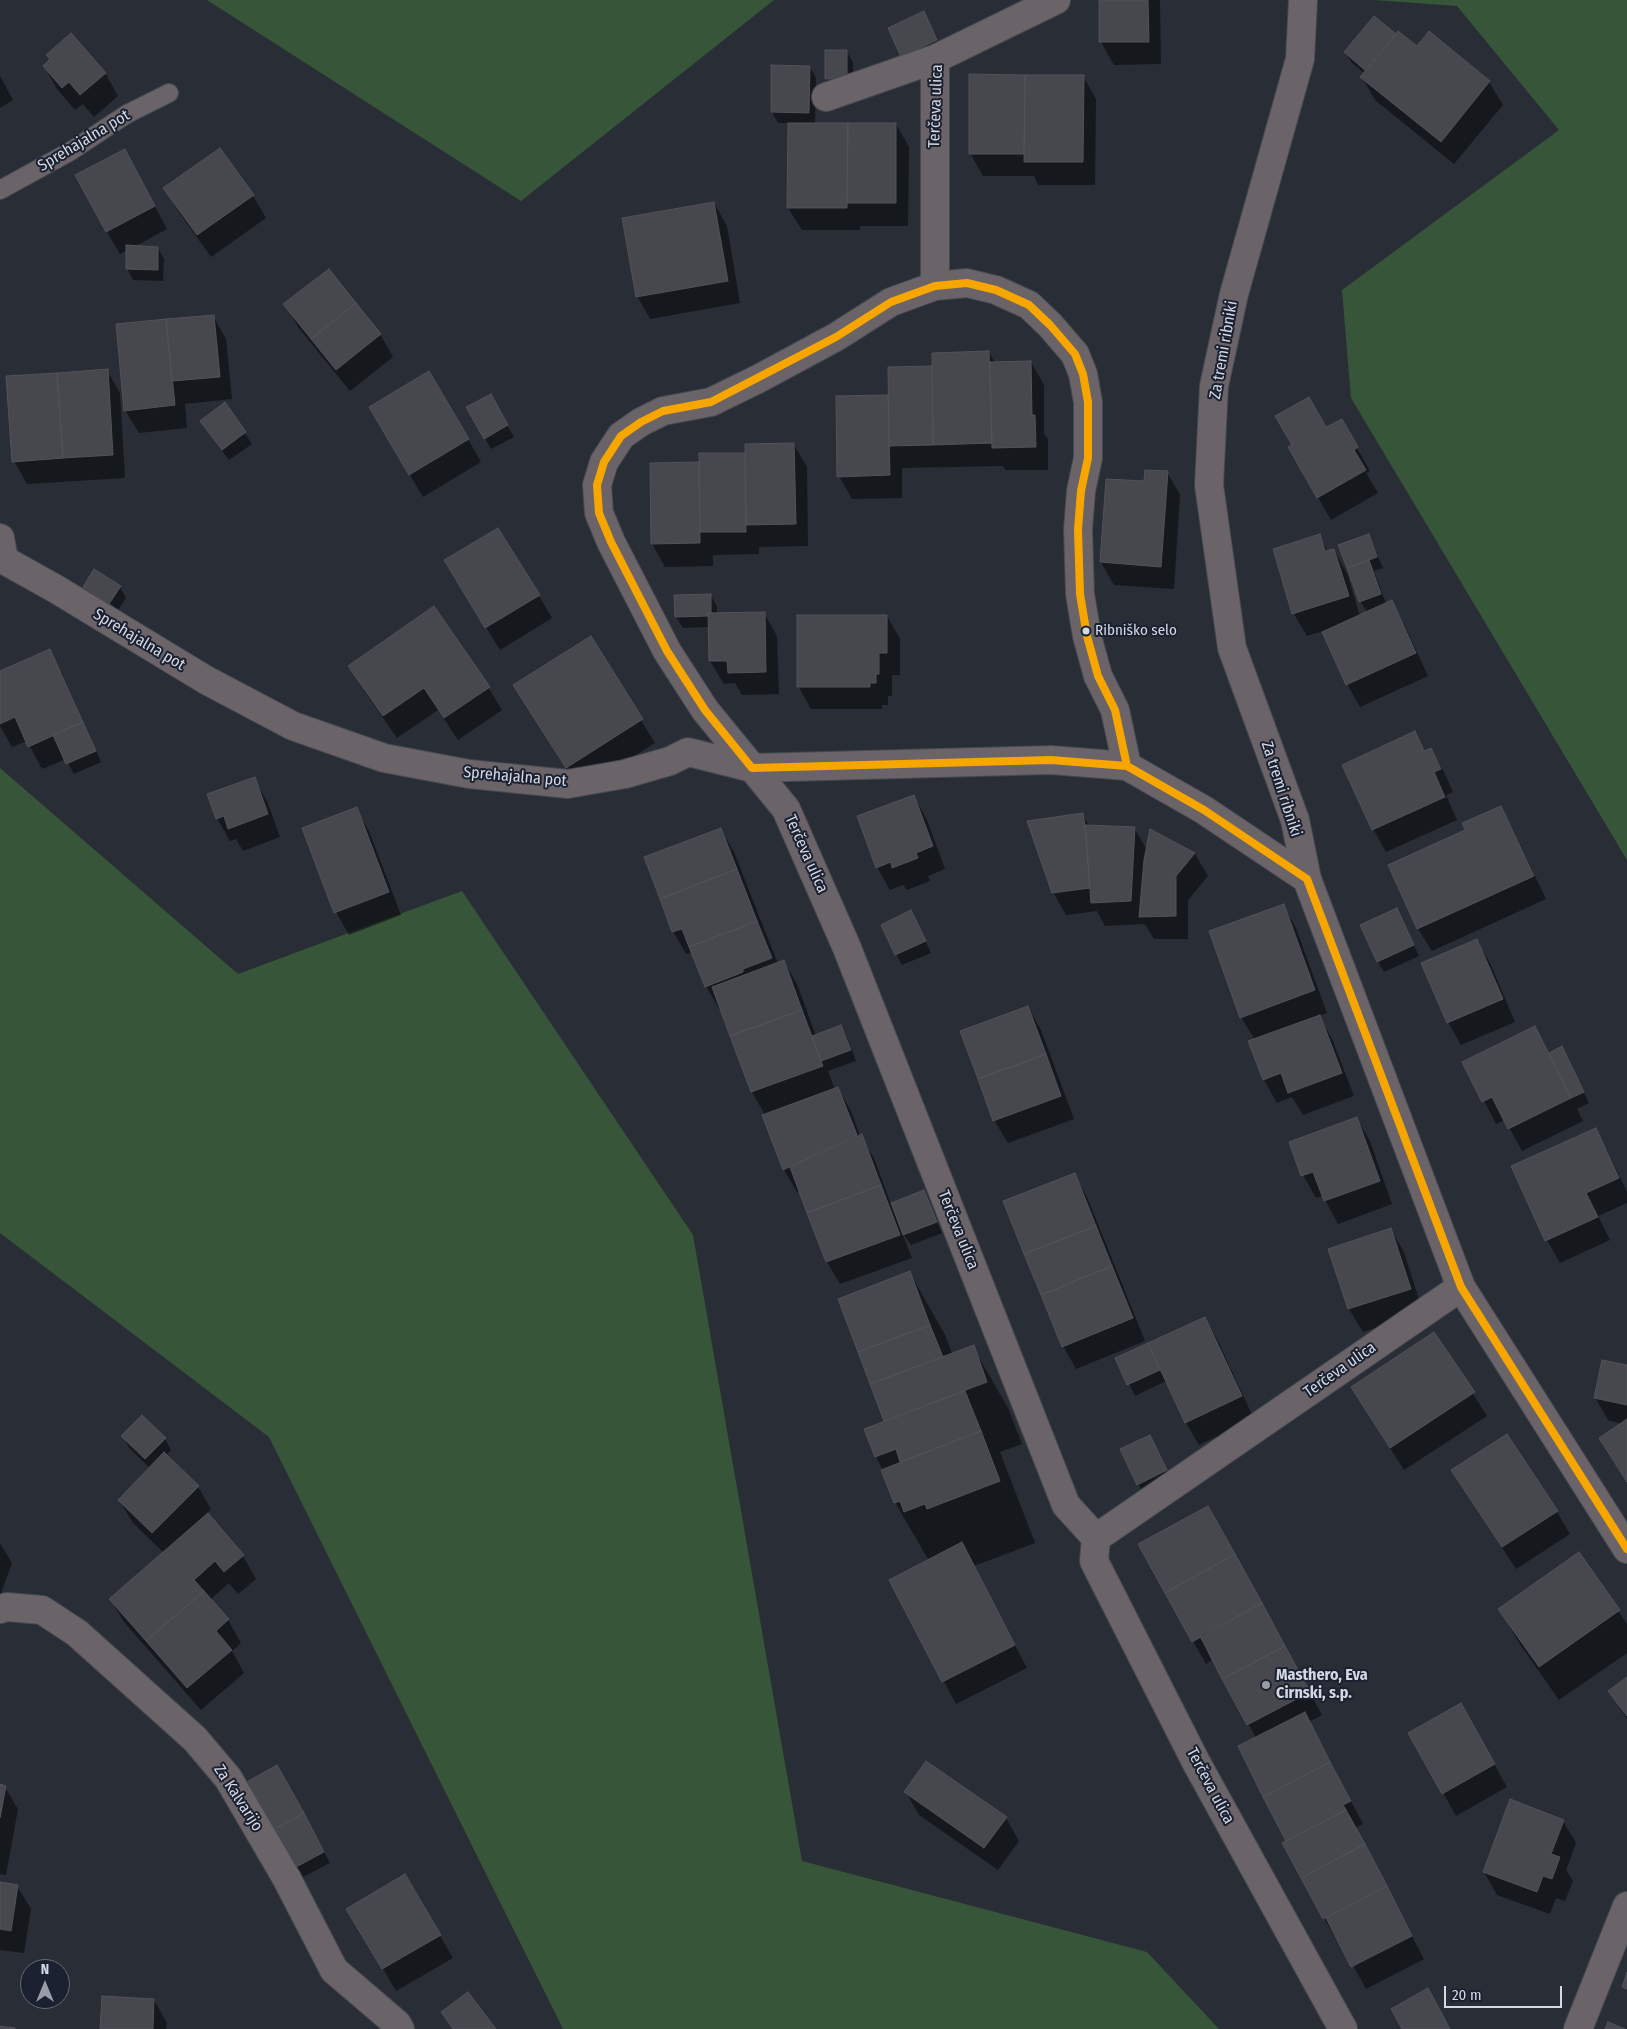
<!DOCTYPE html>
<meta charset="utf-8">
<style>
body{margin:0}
#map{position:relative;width:1627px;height:2029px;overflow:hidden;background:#292d36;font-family:"Fira Sans Condensed",sans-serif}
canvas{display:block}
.north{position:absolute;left:20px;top:1959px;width:50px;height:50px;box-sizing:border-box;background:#1b2130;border:1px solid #656a78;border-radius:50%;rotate:0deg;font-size:14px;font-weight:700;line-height:20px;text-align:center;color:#d3d8e3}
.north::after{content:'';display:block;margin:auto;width:18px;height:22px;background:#989ca6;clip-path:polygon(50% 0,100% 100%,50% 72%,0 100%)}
.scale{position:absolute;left:1444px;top:1986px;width:118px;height:22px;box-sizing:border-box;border:2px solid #d3d8e3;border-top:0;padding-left:6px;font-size:15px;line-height:18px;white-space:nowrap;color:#d3d8e3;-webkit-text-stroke:4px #1b2130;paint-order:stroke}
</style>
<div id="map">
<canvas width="1627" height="2029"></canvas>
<div class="north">N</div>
<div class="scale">20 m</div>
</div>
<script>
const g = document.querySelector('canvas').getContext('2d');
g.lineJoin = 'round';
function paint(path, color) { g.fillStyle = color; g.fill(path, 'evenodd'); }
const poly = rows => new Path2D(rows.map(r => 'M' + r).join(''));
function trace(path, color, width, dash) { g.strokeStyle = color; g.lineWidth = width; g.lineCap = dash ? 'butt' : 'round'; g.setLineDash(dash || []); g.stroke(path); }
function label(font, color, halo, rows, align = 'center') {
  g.font = font + ' "Fira Sans Condensed",sans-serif'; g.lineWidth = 4; g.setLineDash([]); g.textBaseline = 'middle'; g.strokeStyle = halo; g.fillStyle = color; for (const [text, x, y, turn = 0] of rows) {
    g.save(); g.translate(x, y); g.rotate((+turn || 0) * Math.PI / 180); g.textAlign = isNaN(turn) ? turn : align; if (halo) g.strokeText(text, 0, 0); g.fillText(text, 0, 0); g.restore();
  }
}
paint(poly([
 [207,0,774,0,521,201],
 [1374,0,1627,0,1627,860,1351,398,1342,290,1559,130,1457,6],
 [0,768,238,974,462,891,693,1235,802,1861,1147,1952,1219,2029,563,2029,269,1437,0,1233]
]), '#375639');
paint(poly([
 [1100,0,1160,0,1161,64,1114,65,1101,42],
 [923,13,943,51,909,67,889,29],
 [1429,33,1489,82,1503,105,1454,164,1375,100,1362,77,1365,74,1352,63,1345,52,1395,35,1417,48],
 [846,51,853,62,853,90,833,90,826,79],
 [47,55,105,73,118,96,94,117,83,104,75,110,57,89,44,66,51,61],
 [773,67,810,67,816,78,815,124,896,124,909,147,908,226,860,226,860,230,802,230,788,208,789,123,778,123,772,112],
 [970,75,1083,76,1096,99,1095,185,1038,185,1034,176,983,176,970,153],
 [0,76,13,100,0,108],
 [137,173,167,229,134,247,158,248,164,259,163,281,133,280,127,268,128,250,120,254,107,232],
 [165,189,253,196,266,218,211,257,178,211],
 [714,203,727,226,740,303,650,319,637,296],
 [285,304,380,334,393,357,350,391,298,327],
 [213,316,226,339,232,399,185,404,187,428,139,433,125,410],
 [989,352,995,363,1031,362,1044,385,1044,434,1048,439,1048,470,1006,470,1003,466,902,468,902,498,852,499,839,476,837,398,889,396,889,368,933,367],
 [107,370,120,393,125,478,27,484,14,461],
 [490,396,514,437,491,449,468,408],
 [225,404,252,444,229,460,208,432],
 [1341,420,1370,471,1366,473,1378,493,1331,520,1290,448],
 [383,430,468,439,481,462,423,497],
 [794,445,807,467,808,546,759,547,759,554,713,555,713,566,665,567,652,544,651,464,700,463,700,454,746,454],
 [1167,472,1180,495,1174,589,1114,585,1101,562,1107,480,1146,483],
 [1368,535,1383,568,1374,571,1386,604,1391,601,1404,624,1428,676,1360,707,1347,684,1323,631,1307,636,1294,614,1274,550,1319,536,1328,552,1334,550,1347,573,1360,616,1367,612,1360,601,1340,546],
 [459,584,539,596,552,618,500,650],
 [84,587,120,587,126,598,115,615,91,598],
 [92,592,115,607,113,609,92,595],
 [710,595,717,606,717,614,764,613,777,636,779,694,742,695,735,683,724,684,710,661,709,627,683,628,676,617,676,596],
 [887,616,900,639,900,675,892,675,892,696,888,696,888,705,882,705,882,709,811,709,798,686],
 [590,638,655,743,580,790,528,708],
 [49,650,62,673,101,762,74,774,66,759,42,769,27,741,12,747,0,726,0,672],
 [350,666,488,687,502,710,458,740,438,710,397,738,363,689],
 [1414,733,1425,752,1431,750,1444,772,1453,792,1446,795,1457,820,1386,852,1373,829,1344,766],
 [254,779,267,801,280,837,243,851,236,839,230,841,217,818],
 [914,797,927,820,945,869,928,876,930,881,907,890,903,885,890,890,877,867],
 [1500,807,1513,830,1546,899,1432,951,1418,929,1390,865,1466,831],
 [356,809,369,831,401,915,349,935,336,912,304,829],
 [1082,814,1089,826,1134,828,1147,850,1151,831,1195,854,1208,876,1188,900,1188,939,1154,939,1145,924,1105,926,1097,911,1066,915,1053,892],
 [721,830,734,852,778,964,784,962,797,984,816,1036,841,1026,847,1037,856,1061,828,1071,835,1090,838,1089,851,1111,860,1136,874,1158,891,1204,923,1191,942,1233,911,1245,904,1235,903,1235,912,1258,840,1284,827,1262,800,1191,797,1192,784,1170,764,1116,765,1115,752,1092,721,1008,719,1009,706,986,693,952,686,954,673,931],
 [1283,905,1296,928,1327,1013,1319,1016,1332,1039,1354,1096,1303,1115,1292,1097,1277,1103,1264,1080,1250,1042,1255,1040,1241,1017],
 [1397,910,1419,956,1384,972,1378,962],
 [917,923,931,953,902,965,896,954],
 [1477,941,1490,963,1515,1022,1461,1045,1448,1022],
 [1028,1007,1041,1030,1074,1119,1008,1143,994,1120,962,1032],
 [1535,1028,1549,1054,1562,1048,1589,1103,1577,1109,1583,1121,1522,1151,1505,1120,1496,1124,1464,1062],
 [1357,1119,1370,1141,1392,1204,1338,1224,1323,1196,1316,1198,1303,1175],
 [1595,1129,1608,1152,1627,1192,1627,1203,1598,1216,1610,1240,1560,1263,1547,1240],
 [1074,1174,1087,1197,1145,1341,1076,1369,1063,1346],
 [1391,1230,1404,1252,1423,1312,1363,1332,1349,1309,1330,1249],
 [910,1273,945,1335,953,1355,973,1347,1008,1408,1022,1444,1000,1452,1035,1543,974,1566,1027,1668,956,1704,890,1581,929,1561,895,1502,883,1470,876,1457,866,1430,886,1422,839,1300],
 [1205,1318,1218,1341,1254,1419,1199,1445,1186,1423,1166,1381,1135,1396,1116,1358],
 [1434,1334,1487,1416,1404,1470,1352,1388],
 [1627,1367,1627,1482,1600,1438,1622,1424,1608,1420,1595,1397],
 [123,1436,165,1439,171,1450,166,1455,198,1487,211,1509,207,1514,243,1556,256,1579,238,1594,229,1583,210,1600,228,1620,241,1643,232,1651,244,1673,201,1710,124,1622,110,1599,164,1553,133,1523,119,1500,150,1468,129,1448],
 [1156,1448,1172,1482,1145,1495,1138,1484],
 [1452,1471,1557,1512,1570,1534,1516,1569],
 [1221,1530,1322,1715,1309,1722,1363,1824,1355,1828,1424,1959,1366,1989,1339,1940,1337,1941,1324,1918,1288,1841,1256,1738,1213,1659,1206,1664,1193,1641],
 [0,1543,12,1563,0,1596],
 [1578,1554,1627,1624,1627,1653,1559,1700,1519,1643,1500,1609],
 [1627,1678,1627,1719,1610,1691],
 [1461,1705,1507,1787,1456,1816,1410,1733],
 [277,1766,330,1863,303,1877,299,1869,293,1872],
 [0,1786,5,1787,18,1809,6,1875,0,1874],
 [906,1792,1006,1818,1019,1841,998,1870,919,1815],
 [1563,1821,1576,1843,1566,1870,1573,1881,1565,1901,1556,1898,1550,1914,1497,1895,1484,1872],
 [405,1876,453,1958,396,1991,348,1909],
 [0,1883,17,1886,31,1909,24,1953,0,1950],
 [154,2000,167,2023,166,2029,102,2029]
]), '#0007');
const building = poly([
 [1099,0,1148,0,1149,42,1099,42,1099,0],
 [924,11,937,40,901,57,888,28,924,11],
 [1374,16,1396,34,1366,71,1344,52,1374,16],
 [1398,31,1417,46,1429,31,1490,81,1441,142,1360,77,1398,31],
 [71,33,106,73,80,95,69,82,62,88,43,66,50,59,46,55,71,33],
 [825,50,847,50,847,79,825,79,825,50],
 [771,65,810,66,809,113,771,112,771,65],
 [969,74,1025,75,1024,154,969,154,969,74],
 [1025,75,1084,75,1083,162,1024,162,1025,75],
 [788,123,848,123,847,208,787,208,788,123],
 [848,123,896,123,896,203,847,203,848,123],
 [220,148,254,195,197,235,163,188,220,148],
 [125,149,155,206,106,232,75,175,125,149],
 [714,202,728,281,636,297,622,218,714,202],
 [126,245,158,247,158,270,126,269,126,245],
 [329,269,356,303,311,339,283,304,329,269],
 [356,303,381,334,336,370,311,339,356,303],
 [214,315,220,377,172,381,166,319,214,315],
 [166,319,175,405,124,411,116,324,166,319],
 [989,351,992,443,933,445,932,353,989,351],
 [1031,361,1032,415,1035,415,1036,447,992,448,990,362,1031,361],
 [932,366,933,445,889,446,888,367,932,366],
 [108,369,113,455,63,458,57,373,108,369],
 [429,371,469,439,409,475,369,407,429,371],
 [57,373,63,458,12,462,6,376,57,373],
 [491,394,508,425,484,439,466,407,491,394],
 [888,395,890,475,837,477,836,396,888,395],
 [1309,397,1326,427,1342,419,1358,447,1354,450,1366,470,1317,498,1288,447,1292,445,1275,416,1309,397],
 [225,402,246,432,222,450,200,421,225,402],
 [794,443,796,524,746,525,745,444,794,443],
 [699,453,745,453,746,532,700,532,699,453],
 [699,462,700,543,651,544,650,463,699,462],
 [1145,470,1168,471,1161,567,1100,562,1106,479,1144,481,1145,470],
 [498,528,540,595,485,628,444,560,498,528],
 [1320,534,1325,551,1334,549,1349,596,1292,614,1273,549,1320,534],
 [1369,534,1377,557,1347,568,1338,545,1369,534],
 [1369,560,1381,594,1359,602,1347,568,1369,560],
 [94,569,121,586,109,604,83,587,94,569],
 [711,594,711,613,708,613,708,616,675,617,674,595,711,594],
 [1392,600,1416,653,1346,685,1322,632,1392,600],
 [434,606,490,687,444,718,424,688,383,716,348,666,434,606],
 [765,612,766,672,728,673,727,661,709,661,708,613,765,612],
 [797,615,887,615,887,653,879,653,879,674,876,674,876,683,870,683,870,687,797,687,797,615],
 [591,636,643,719,566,768,513,685,591,636],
 [50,649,83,722,28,747,15,717,0,724,0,671,50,649],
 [83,722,96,751,66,764,53,735,83,722],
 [1415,731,1424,751,1431,748,1441,769,1434,772,1445,797,1372,830,1342,765,1415,731],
 [255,777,268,814,228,829,224,816,216,819,207,794,255,777],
 [914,795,933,846,916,853,918,858,892,868,891,862,876,868,857,816,914,795],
 [1501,806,1534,876,1417,929,1388,865,1465,830,1462,823,1501,806],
 [357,807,389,892,334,913,302,828,357,807],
 [1083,813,1085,825,1090,888,1052,893,1027,821,1083,813],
 [1085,825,1135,827,1131,901,1091,903,1085,825],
 [721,828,737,869,660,899,644,857,721,828],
 [1150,829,1195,853,1176,876,1176,916,1139,917,1144,860,1150,829],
 [737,869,757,921,689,947,682,929,672,932,660,899,737,869],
 [1284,904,1315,990,1240,1018,1209,931,1284,904],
 [1397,908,1414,945,1377,962,1360,925,1397,908],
 [911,910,926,941,895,955,881,925,911,910],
 [757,921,772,958,743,969,743,972,705,987,689,947,757,921],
 [1477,939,1503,999,1447,1023,1421,963,1477,939],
 [784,960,802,1010,730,1036,712,987,784,960],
 [1028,1006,1046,1054,978,1079,960,1031,1028,1006],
 [802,1010,823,1066,751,1092,730,1036,802,1010],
 [1320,1015,1342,1073,1288,1093,1281,1073,1263,1080,1248,1041,1320,1015],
 [841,1025,851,1050,821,1061,812,1036,841,1025],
 [1535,1026,1571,1098,1508,1129,1492,1097,1482,1102,1462,1062,1535,1026],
 [1562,1046,1584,1092,1571,1098,1549,1053,1562,1046],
 [1046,1054,1061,1096,993,1121,978,1079,1046,1054],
 [838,1087,857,1135,783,1170,762,1115,838,1087],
 [1357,1117,1380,1181,1324,1201,1313,1172,1301,1176,1289,1142,1357,1117],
 [1596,1128,1619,1178,1586,1193,1598,1217,1545,1241,1511,1166,1596,1128],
 [862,1134,881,1185,807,1213,790,1167,862,1134],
 [1075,1173,1096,1226,1024,1254,1003,1201,1075,1173],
 [881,1185,900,1235,826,1262,807,1213,881,1185],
 [924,1190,937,1222,903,1235,891,1203,924,1190],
 [1096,1226,1112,1266,1041,1295,1024,1254,1096,1226],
 [1391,1228,1411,1289,1348,1309,1328,1249,1391,1228],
 [1112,1266,1133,1318,1062,1347,1041,1295,1112,1266],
 [910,1271,930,1325,858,1352,838,1299,910,1271],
 [1205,1317,1242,1396,1185,1423,1148,1343,1205,1317],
 [930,1325,943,1357,870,1384,858,1352,930,1325],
 [1434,1332,1475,1392,1390,1448,1351,1387,1434,1332],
 [1148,1343,1160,1370,1127,1385,1115,1358,1148,1343],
 [974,1345,987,1382,884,1421,870,1384,974,1345],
 [1602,1360,1627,1365,1627,1405,1594,1398,1602,1360],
 [965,1391,981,1431,900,1462,896,1449,875,1457,864,1429,965,1391],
 [142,1415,166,1438,145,1459,121,1436,142,1415],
 [1627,1419,1627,1482,1599,1438,1627,1419],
 [981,1431,1000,1481,927,1509,925,1504,904,1512,900,1501,894,1503,881,1470,981,1431],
 [1507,1434,1558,1511,1502,1547,1451,1470,1507,1434],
 [1150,1435,1167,1470,1137,1485,1120,1449,1150,1435],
 [164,1452,199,1486,152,1533,118,1500,164,1452],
 [1208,1506,1235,1554,1165,1593,1138,1544,1208,1506],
 [208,1513,244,1555,224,1572,215,1561,194,1580,204,1591,146,1641,109,1599,208,1513],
 [962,1542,1015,1645,942,1682,889,1580,962,1542],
 [1579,1552,1620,1610,1539,1667,1498,1609,1579,1552],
 [1235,1554,1262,1603,1192,1642,1165,1593,1235,1554],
 [204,1591,229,1619,216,1631,232,1650,187,1688,146,1641,204,1591],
 [1262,1603,1285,1646,1222,1679,1200,1636,1262,1603],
 [1285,1646,1310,1692,1247,1725,1222,1679,1285,1646],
 [1627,1677,1627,1716,1608,1691,1627,1677],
 [1461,1703,1495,1764,1442,1794,1408,1733,1461,1703],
 [1305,1712,1330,1762,1263,1797,1238,1746,1305,1712],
 [926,1761,1007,1817,984,1848,904,1792,926,1761],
 [1330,1762,1351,1801,1343,1805,1346,1810,1286,1841,1263,1797,1330,1762],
 [277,1765,304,1813,269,1832,243,1784,277,1765],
 [0,1784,6,1786,0,1818,0,1784],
 [1510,1799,1564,1820,1551,1854,1560,1857,1552,1879,1543,1876,1537,1892,1483,1872,1510,1799],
 [1346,1810,1365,1844,1301,1878,1282,1843,1346,1810],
 [304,1813,324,1852,296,1867,292,1859,286,1862,269,1832,304,1813],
 [1365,1844,1387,1886,1323,1919,1301,1878,1365,1844],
 [405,1874,441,1935,382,1969,346,1909,405,1874],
 [0,1882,18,1885,11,1931,0,1929,0,1882],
 [1387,1886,1412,1936,1351,1967,1326,1918,1387,1886],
 [1627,1972,1627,1989,1622,1987,1627,1972],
 [1428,1988,1450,2029,1402,2029,1391,2009,1428,1988],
 [468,1992,496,2029,453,2029,441,2012,468,1992],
 [102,1996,154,1999,153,2029,100,2029,102,1996],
 [1608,2022,1625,2029,1605,2029,1608,2022],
 [0,2026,15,2028,15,2029,0,2029,0,2026]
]);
paint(building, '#46484e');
trace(building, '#52525a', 1);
const lane = poly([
 [0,190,71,151,127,114,169,93]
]);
const street = poly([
 [1303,0,1300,59,1234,294,1214,386,1209,485,1232,648,1295,820,1307,879,1461,1287,1627,1549],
 [826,97,935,59],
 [935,286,935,59,1056,0],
 [0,538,4,560,56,589,206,680,293,726,384,758,469,774,568,784,625,774,670,761,688,752,752,768,1051,760,1127,766,1204,810,1307,879],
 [1127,766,1115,710,1098,676,1087,636,1080,594,1078,529,1081,491,1088,458,1088,402,1083,374,1075,354,1050,325,1029,305,996,290,967,283,935,286,891,302,836,337,758,379,711,402,663,411,641,422,621,436,604,462,597,485,599,513,611,542,667,651,705,710,786,809,847,948,1066,1505,1096,1538,1094,1561,1196,1762,1343,2029],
 [1096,1538,1461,1287],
 [0,1609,7,1607,42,1610,77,1633,195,1739,228,1778,287,1879,334,1970,397,2024,400,2029],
 [1578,2029,1627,1906]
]);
trace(lane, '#454951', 20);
trace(street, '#454951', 30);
trace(lane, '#6a6368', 18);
trace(street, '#6a6368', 28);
trace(poly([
 [967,283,996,290,1029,305,1050,325,1075,354,1083,374,1088,402,1088,458,1081,491,1078,529,1080,594,1087,636,1098,676,1115,710,1127,766,1051,760,752,768,705,710,667,651,611,542,599,513,597,485,604,462,621,436,641,422,663,411,711,402,836,337,891,302,935,286,967,283],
 [1127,766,1204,810,1307,879],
 [1307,879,1461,1287,1627,1549]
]), '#f7a600', 8);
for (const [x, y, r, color] of [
 [1086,631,4.5,"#d3d8e3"],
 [1266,1685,5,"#989ca6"]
]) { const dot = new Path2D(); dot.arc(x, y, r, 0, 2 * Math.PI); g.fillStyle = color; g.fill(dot); trace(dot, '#1b2130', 2); }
label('15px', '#d3d8e3', '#1b2130', [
 ["Ribniško selo",1095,631]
], 'left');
label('16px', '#d3d8e3', '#1b2130', [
 ["Terčeva ulica",936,106,-88],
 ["Sprehajalna pot",84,141,-31],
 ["Za tremi ribniki",1224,350,-80],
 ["Sprehajalna pot",139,640,31],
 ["Sprehajalna pot",515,777,5],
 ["Za tremi ribniki",1281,789,72],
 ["Terčeva ulica",806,854,66],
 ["Terčeva ulica",958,1230,68],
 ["Terčeva ulica",1340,1370,-35],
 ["Terčeva ulica",1210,1786,62],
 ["Za Kalvarijo",238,1798,57]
]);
label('bold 16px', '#d3d8e3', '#1b2130', [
 ["Masthero, Eva",1276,1676],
 ["Cirnski, s.p.",1276,1694]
], 'left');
</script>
